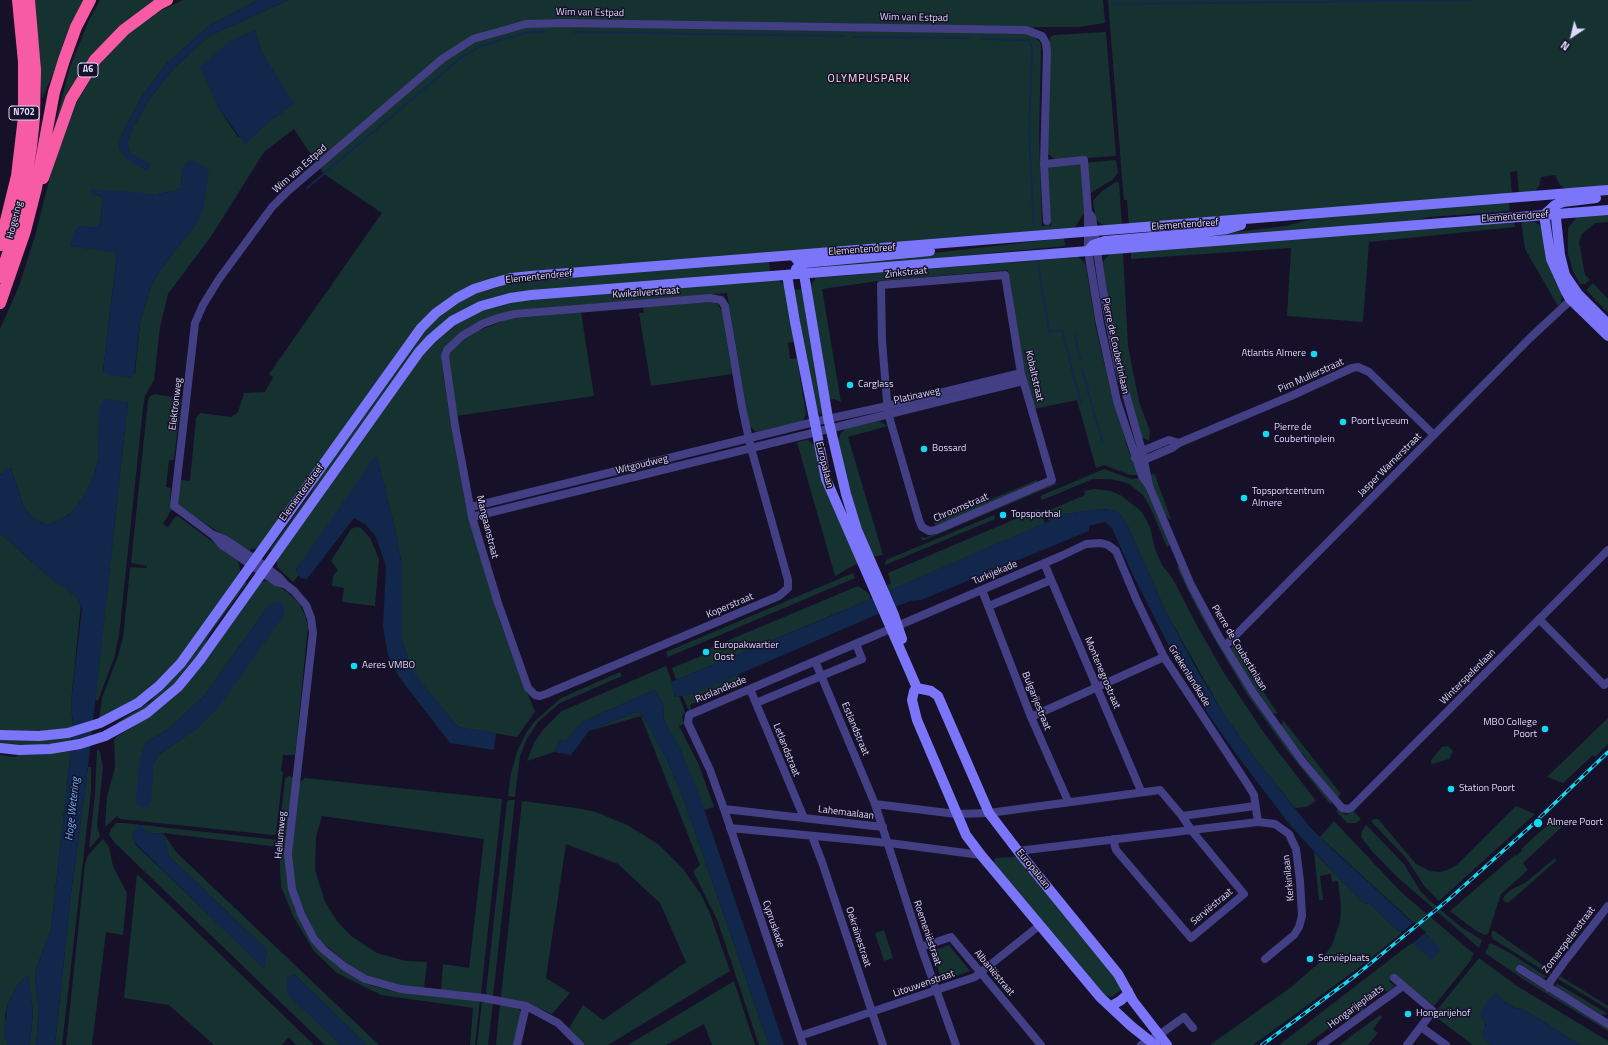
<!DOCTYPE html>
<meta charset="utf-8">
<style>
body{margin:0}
#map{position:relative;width:1608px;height:1045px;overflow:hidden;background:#161128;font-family:"Titillium Web",sans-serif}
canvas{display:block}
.north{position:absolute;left:1552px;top:16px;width:40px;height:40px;-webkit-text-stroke:3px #161128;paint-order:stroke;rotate:215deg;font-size:11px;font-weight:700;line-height:16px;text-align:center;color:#dfdafd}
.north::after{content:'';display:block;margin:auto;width:14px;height:18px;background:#dfdafd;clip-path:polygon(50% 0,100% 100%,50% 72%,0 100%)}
</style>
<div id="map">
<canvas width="1608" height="1045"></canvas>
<div class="north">N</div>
</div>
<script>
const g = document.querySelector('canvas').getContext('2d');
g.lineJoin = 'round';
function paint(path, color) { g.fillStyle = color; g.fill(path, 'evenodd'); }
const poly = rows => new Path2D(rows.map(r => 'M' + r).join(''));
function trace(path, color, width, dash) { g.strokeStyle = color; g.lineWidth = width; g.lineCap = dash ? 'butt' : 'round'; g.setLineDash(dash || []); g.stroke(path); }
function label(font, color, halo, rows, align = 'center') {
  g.font = font + ' "Titillium Web",sans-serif'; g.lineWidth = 3; g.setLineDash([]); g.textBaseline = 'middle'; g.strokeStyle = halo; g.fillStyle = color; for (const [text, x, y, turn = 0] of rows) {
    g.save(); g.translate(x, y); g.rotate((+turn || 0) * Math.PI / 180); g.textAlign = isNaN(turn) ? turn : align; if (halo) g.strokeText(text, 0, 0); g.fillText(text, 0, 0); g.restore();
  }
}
paint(poly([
 [35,0,85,0,42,99],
 [100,0,158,0,122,27,56,130,54,129,70,67,89,20],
 [183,0,258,0,209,26,166,64,141,98,123,132,119,145,147,170,150,164,131,154,127,143,131,131,148,101,173,69,209,36,288,0,1103,0,1105,23,1079,27,1034,27,1034,37,1040,42,1041,47,1039,137,1042,226,1051,225,1047,166,1116,160,1118,173,1112,180,1084,197,1084,213,1074,229,522,273,448,300,258,548,248,550,186,512,178,504,180,480,190,481,196,418,200,413,231,417,238,412,244,393,265,392,273,377,269,374,382,213,324,174,294,129,264,152,212,235,168,294,160,327,154,380,145,396,143,408,119,636,114,658,98,701,95,700,128,402,101,404,98,459,95,472,87,491,76,508,62,520,50,524,45,524,33,518,24,507,11,468,0,475,0,329,19,286,35,236,52,169,77,102,100,64,128,34,162,10],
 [255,31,261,51,293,104,275,117,238,137,219,109],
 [183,167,196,224,160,270,151,285,140,324,135,373,103,371,117,252,70,246,79,226,96,228,100,224,103,201,100,196,93,194,157,194,173,191,181,188],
 [1108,0,1608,0,1608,187,1567,190,1560,185,1555,175,1541,177,1539,186,1535,191,1519,194,1517,171,1510,172,1512,195,1129,225,1127,200,1124,200,1123,190],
 [1106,32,1116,156,1056,160,1047,153,1050,37,1054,35],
 [1116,182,1119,182,1122,226,1106,227,1096,220,1093,201,1102,191],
 [1509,202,1510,211,1429,217,1413,221,1135,244,1286,226,1314,218],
 [1608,214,1608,222,1595,223,1582,234,1579,242,1585,275,1590,280,1585,284,1580,284,1573,271,1568,254,1568,228,1577,217],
 [1521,220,1534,221,1541,226,1562,292,1561,303,1558,306,1525,249],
 [1514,221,1515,227,1369,242,1363,322,1287,316,1291,248,1131,259,1131,251],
 [1064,238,1065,246,823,269,823,263,925,254],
 [1123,252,1128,346,1139,402,1150,431,1149,441,1141,437,1124,377,1107,296,1103,263,1104,260,1110,254],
 [1078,257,1083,261,1086,266,1096,328,1110,388,1128,449,1139,475,1130,475,1104,465,1096,468,1077,400,1034,409,1023,363,1008,270,878,281,822,289,841,402,834,399,828,400,810,287,816,278],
 [769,261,770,273,517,293,448,320,273,551,270,549,312,491,319,475,418,337,433,321,455,304,477,292,505,283],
 [779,280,784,285,794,342,788,343,790,359,797,358,806,414,803,421,756,432,749,425,727,293,532,309,455,337,442,350,443,372,450,420,466,507,500,622,535,712,517,737,458,727,414,674,402,641,402,565,395,530,377,457,296,570,299,575,293,582,277,567,277,560,424,352,449,328,481,310,516,300],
 [1593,283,1608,299,1608,313,1586,290],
 [802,289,822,408,821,416,817,409,793,290],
 [710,302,718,304,722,311,732,374,651,386,639,313,644,313,643,307],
 [581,312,594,396,456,416,449,356,454,347,478,331,508,319],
 [155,394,181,399,174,460,169,460,166,487,171,488,170,500,172,509,163,524,168,527,175,517,178,516,237,560,239,564,240,570,239,574,183,654,165,675,135,701,99,720,102,698,118,656,123,638,130,568,132,567,147,568,147,566,131,563,148,400,150,396],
 [879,421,888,426,848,437,883,555,871,557,852,499,838,441,841,433,846,428],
 [808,440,815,446,860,562,835,576,797,442],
 [1104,469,1131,479,1141,478,1170,545,1167,547,1152,511,1143,495,1129,484,1123,482,1110,479,1093,479,1042,500,1040,496],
 [1155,474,1158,484,1172,521,1164,514,1149,475],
 [1037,480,1038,483,937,525,935,526,934,523],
 [1055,483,1057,484,922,541,921,537,925,538],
 [1094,489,1111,491,1122,496,1142,512,1150,527,1155,549,1162,565,1173,579,1196,624,1224,673,1264,733,1316,801,1306,807,1295,808,1255,758,1223,713,1167,614,1126,522,1119,513,1106,509,1094,510,1065,514,1049,521,1045,512,1085,495,1084,491],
 [1039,509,1045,523,889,591,887,585,891,584,888,573],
 [994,515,995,519,885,565,886,560],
 [356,527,361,528,370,538,379,559,375,606,342,602,344,588,332,586,332,585,333,576,338,570,331,561,351,529],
 [0,533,42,571,78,598,81,603,71,703,73,728,53,732,0,731],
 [1179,566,1210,627,1332,802,1330,804,1286,749,1248,696,1202,618,1178,570,1177,567],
 [853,573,855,578,668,657,666,652],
 [244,581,247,583,209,635,202,651,187,671,160,699,118,726,116,723,150,702],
 [265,581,272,583,286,591,299,603,305,615,308,627,295,755,283,755,281,771,283,772,276,834,273,835,120,819,117,816,105,827,107,797,115,767,114,741,116,737,145,719,260,583],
 [269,605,200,726,157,756,154,763,145,743,167,730,203,697],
 [858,586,868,593,871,599,676,680,672,668,711,652,710,648],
 [1233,643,1252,674,1278,714,1272,713,1262,700,1231,650],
 [666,666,672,682,675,697,679,696,685,712,682,717,684,724,679,726,699,765,714,807,704,810,680,749,664,720,663,704,654,690,582,722,566,741,561,740,554,752,527,761,534,743,542,731,562,711],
 [620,672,622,676,560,703,538,722,526,740,520,756,515,797,508,796,511,773,517,752,526,733,536,720,561,698],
 [738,673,742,682,690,705,691,710,689,711,682,695,693,694],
 [633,713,640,713,649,726,668,762,684,800,769,1045,759,1045,718,922,693,871,700,865,641,716,589,731],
 [1608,718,1608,744,1595,757,1593,755,1563,783,1547,777],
 [1283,720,1341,794,1337,798,1281,726],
 [72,735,71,742,53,745,0,745,0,739],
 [1448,746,1453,751,1449,759,1432,764,1431,763,1431,760,1442,747],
 [97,749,100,752,103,767,97,826,100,836,89,849,95,794],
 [71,750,51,929,36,969,35,980,39,1011,36,1045,30,1045,33,1012,28,975,17,985,8,1004,5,1015,5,1038,8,1045,0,1045,0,755,15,757,21,754],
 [88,767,91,767,91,791,62,1045,55,1045,71,893],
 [288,776,293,777,286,870,294,908,308,935,335,964,355,978,373,986,393,991,480,1001,475,1045,470,1045,473,1008,381,995,337,973,314,951,293,916,281,886,279,847,163,833,176,852,379,1045,367,1045,294,974,288,994,341,1045,325,1045,115,843,109,835,111,829,116,823,124,823,278,840,285,779],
 [140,826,151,834,163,833,169,856,267,950,264,968,135,844,132,834],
 [305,778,502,799,481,994,441,990,443,964,469,968,484,839,322,816,316,837,315,870,325,902,337,921,351,936,377,953,406,961,427,962,424,988,403,986,366,976,352,968,321,941,311,928,296,892,292,854,299,783],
 [509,800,515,800,493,996,488,995,486,992,507,801],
 [522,801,576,808,596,812,627,825,658,844,683,869,700,893,709,911,730,971,608,1045,584,1045,569,1028,583,1005,603,1020,686,962,660,903,618,864,566,844,546,978,570,993,552,1014,530,1004,501,997],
 [1516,806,1535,814,1439,901,1425,887,1406,858,1371,821,1374,819,1378,819,1416,864,1430,871,1440,872,1450,869,1458,864],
 [1338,809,1346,815,1353,811,1361,819,1356,823,1347,823,1336,811],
 [1334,821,1401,892,1474,954,1471,958,1472,959,1434,1006,1394,975,1389,981,1395,986,1387,992,1383,988,1361,1004,1364,1008,1360,1012,1357,1007,1306,1045,1279,1045,1414,941,1429,937,1320,837],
 [1552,821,1563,826,1523,863,1528,870,1501,894,1488,934,1484,935,1475,930,1450,911,1515,855,1516,856,1522,851,1521,849],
 [1366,825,1404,864,1419,889,1428,899,1461,927,1482,940,1479,948,1396,876,1371,850,1361,837,1362,831],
 [103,839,109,847,113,866,127,893,123,935,106,932,92,1045,66,1045,85,865,88,855],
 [1314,852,1363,903,1370,904,1399,932,1403,932,1361,966,1253,1045,1210,1045,1290,988,1319,963,1332,945,1340,922,1341,906,1338,881,1332,882,1331,874,1320,876,1323,900,1319,900],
 [1017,857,1121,983,1121,990,1117,993,1112,997,1100,993,994,863,995,858],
 [1555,858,1556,861,1508,903,1503,900,1504,896,1512,889,1525,883],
 [137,874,314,1045,296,1045,289,1037,282,1045,214,1045,169,1005,124,998],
 [884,930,893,958,884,961,875,933],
 [1493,930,1551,971,1549,974,1493,939,1491,936],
 [1491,943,1510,953,1547,977,1542,978,1521,964,1516,972,1608,1028,1608,1031,1526,981,1485,953,1489,946,1488,945],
 [949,945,970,971,942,981,932,951],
 [1479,958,1517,986,1608,1041,1608,1045,1580,1045,1523,1009,1515,1008,1506,1003,1495,993,1485,1020,1485,1040,1493,1045,1473,1045,1433,1015],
 [1560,976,1608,1006,1608,1009,1558,979],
 [734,981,755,1045,712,1045,704,1024,666,1045,628,1045],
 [1556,983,1575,994,1608,1014,1602,1015,1559,989,1556,986],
 [482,1001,493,1002,488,1045,477,1045],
 [500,1003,518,1008,521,1013,514,1045,496,1045],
 [1380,1015,1382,1017,1373,1029,1378,1033,1368,1045,1339,1045]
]), '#153231');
paint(poly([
 [258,0,288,0,209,36,173,69,148,101,131,131,127,143,131,154,151,164,147,170,139,167,126,158,120,151,119,144,123,132,141,98,166,64,209,26],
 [255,30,261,51,294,104,275,117,245,144,219,109,200,67,230,41],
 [194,161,209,169,203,211,196,224,160,270,151,285,140,324,134,375,129,378,107,375,103,371,117,253,70,246,74,231,79,226,96,228,100,224,103,201,100,196,91,193,91,189,157,194,173,191,181,188,183,167,187,162],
 [104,399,128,402,88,767,71,893,55,1045,36,1045,39,1011,35,980,36,969,51,929,71,750,73,725,71,703,82,609,77,598,42,571,0,533,0,475,4,473,4,469,11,468,24,507,33,518,45,524,50,524,69,515,82,499,95,472,98,459,99,410,101,404],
 [377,456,395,530,402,565,402,641,414,673,458,727,496,733,494,750,450,743,399,677,388,655,383,627,386,566,376,537,366,525,354,518,307,579,300,578,296,570,373,459],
 [1100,509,1113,510,1119,513,1126,522,1167,614,1197,670,1223,713,1255,758,1309,826,1329,846,1441,949,1432,960,1414,945,1414,942,1402,931,1399,932,1370,904,1363,903,1336,875,1290,825,1239,758,1210,717,1177,662,1133,575,1112,528,1105,522,1089,526,1089,531,921,600,910,601,878,614,693,694,676,697,671,682,838,613,1065,514],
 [276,602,281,603,284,608,284,615,220,705,200,726,157,756,154,763,151,801,148,806,142,808,136,804,136,798,140,758,145,743,167,730,203,697,269,605],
 [654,690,663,704,664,720,680,749,700,797,784,1045,769,1045,684,800,668,762,641,713,633,713,589,731,571,755,554,752,561,740,566,741,582,722],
 [140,825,151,834,163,833,169,856,267,950,264,969,135,843,132,834],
 [294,974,367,1045,341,1045,287,994,287,977],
 [28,975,33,1012,30,1045,8,1045,5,1038,4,1028,8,1004,17,985],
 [1495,993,1506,1003,1515,1008,1523,1009,1580,1045,1493,1045,1485,1040,1482,1035,1486,1024,1481,1017,1480,1012,1488,1000]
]), '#11274c');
paint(poly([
 [1414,922,1426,932,1412,944,1400,934]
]), '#161128');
trace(poly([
 [1113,4,1473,0],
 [573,32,845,36],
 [854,37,970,38],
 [982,39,1029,40,1032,48,1029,133,1034,227],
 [307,188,463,56,481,46,525,33,544,31],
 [1038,264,1049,332,1062,330,1081,404],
 [1075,335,1080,359],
 [1082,370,1102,441]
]), '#11274c', 2);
trace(poly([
 [1044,164,1084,160,1088,212,1088,251,1100,324,1117,401,1142,476,1149,486,1191,585,1219,637,1254,694,1303,762,1342,808,1347,809,1351,808,1608,550],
 [1088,212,1092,217,1103,291,1118,366,1142,451,1149,485],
 [1005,275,1021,373,1052,480,936,530,929,531,922,527,919,520,888,413,882,341,881,285,1005,275],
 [710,298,721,300,725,306,742,407,751,448,788,580,788,588,779,596,546,694,540,696,535,695,528,688,498,603,472,517,455,426,445,356,447,350,462,336,482,324,498,318,515,314,710,298],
 [1179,443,1169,440,1142,451,1135,458,1144,460,1172,448,1179,443,1291,396,1352,368,1358,367,1369,372,1434,435],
 [471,507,814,422,887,406,1021,373],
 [472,517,1023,381],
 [214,535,226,540,255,559,280,578,286,585],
 [1044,563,1141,791],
 [982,590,1031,717,1068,801],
 [989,606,1051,580],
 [1539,619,1604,685,1608,682],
 [1225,646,1530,338,1574,297],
 [815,661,875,804,921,947,956,1045],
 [750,689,804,818],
 [756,703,862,659,856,644],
 [1031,717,1164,657],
 [875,804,956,814,989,813,1160,790,1182,816,1255,806],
 [724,809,883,827],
 [730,828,889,843,981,855],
 [812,836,822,862,883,1045],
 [1113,839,1116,850,1191,938,1244,894,1192,831,1182,816],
 [1018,851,1258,822,1275,824,1289,834,1296,849,1300,881,1302,916,1299,927,1294,935,1265,959],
 [921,947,951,937,1041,1045],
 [1520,969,1608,1024],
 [1394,978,1433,1011,1407,1045],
 [1549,988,1550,982,1565,961,1608,906],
 [1421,1027,1446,1045],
 [800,1036,975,977,1040,925],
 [517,1045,526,1006],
 [580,1045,558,1023,526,1006,484,998,401,989,365,979,345,967,324,950,314,939,301,914,292,889,288,854,313,633,311,618,306,605,294,591,286,585,276,582,238,556,222,545,213,535,174,506,195,323,203,305,219,279,272,207,288,191,442,59,473,39,526,24,564,23,1026,30,1042,36,1046,43,1047,52,1044,164,1047,221],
 [803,1045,724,809,710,770,688,723,689,715,1061,556,1086,544,1101,543,1108,545,1116,551,1137,601,1164,657,1248,785,1254,795,1258,822],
 [1141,1045,1159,1035,1184,1017,1193,1028],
 [1321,1045,1403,986]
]), '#423f85', 8);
trace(poly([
 [1596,198,1563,202,1555,205,1544,215,1551,259,1566,292,1570,299,1608,336],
 [1555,209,1560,255,1565,275,1578,294,1608,324],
 [1088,251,1093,245,1105,241,1188,234,1227,229,1241,225],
 [793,255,801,265,804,274,828,418,846,494,857,530,894,615,902,639],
 [796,269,805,263,930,251],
 [787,275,795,322,826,479,917,688],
 [917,688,931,691,938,696,989,813,1018,851,1118,974,1133,1001,1167,1045],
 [917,688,914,691,912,700,917,720,966,835,981,855,1100,997,1131,1026,1155,1045],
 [0,735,39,736,68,733,100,723,138,703,159,686,181,663,421,328,436,313,457,298,474,289,493,283,511,278,531,276,1608,190],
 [0,748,19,750,50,749,80,744,105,736,147,713,178,687,200,660,419,352,431,339,452,321,481,306,510,298,531,295,1608,210],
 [1111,1006,1120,1001,1127,995,1128,991]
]), '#7b76f9', 10);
trace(poly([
 [43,178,71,99,95,60,124,30,159,4,167,0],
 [0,245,17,176,24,117,24,62,18,0],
 [0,277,10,248,23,196,31,147,34,118,35,70,29,0],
 [0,303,25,231,36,188,54,92,64,60,76,27,90,0]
]), '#f75ba4', 12);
const rail = poly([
 [1262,1045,1355,976,1448,900,1530,827,1608,752]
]);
trace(rail, '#10daf4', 3.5);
trace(rail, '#161128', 2, [6]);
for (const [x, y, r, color] of [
 [1314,354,4,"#10daf4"],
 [850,385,4,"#10daf4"],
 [1343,422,4,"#10daf4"],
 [1266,434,4,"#10daf4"],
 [924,449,4,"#10daf4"],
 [1244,498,4,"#10daf4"],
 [1003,515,4,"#10daf4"],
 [706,652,4,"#10daf4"],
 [354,666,4,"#10daf4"],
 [1545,729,4,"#10daf4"],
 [1451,789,4,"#10daf4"],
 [1538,823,5,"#10daf4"],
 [1310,959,4,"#10daf4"],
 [1408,1014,4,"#10daf4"]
]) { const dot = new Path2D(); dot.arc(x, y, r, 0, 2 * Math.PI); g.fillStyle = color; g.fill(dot); trace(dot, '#161128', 1.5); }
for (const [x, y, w] of [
 [88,70,20],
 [24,113,30]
]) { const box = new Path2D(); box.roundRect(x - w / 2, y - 7, w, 14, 3); g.fillStyle = '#161128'; g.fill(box); trace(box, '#dfdafd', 1); }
label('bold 9px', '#dfdafd', null, [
 ["A6",88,70],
 ["N702",24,113]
]);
label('10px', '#dfdafd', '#161128', [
 ["Wim van Estpad",590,13,1],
 ["Wim van Estpad",914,18,1],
 ["Wim van Estpad",300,169,-41],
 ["Elementendreef",1515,217,-4],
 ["Hogering",15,220,-75],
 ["Elementendreef",1185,225,-4],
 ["Elementendreef",862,250,-4],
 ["Zinkstraat",906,273,-6],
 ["Elementendreef",539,277,-6],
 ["Kwikzilverstraat",646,293,-4],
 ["Pierre de Coubertinlaan",1115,346,78],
 ["Kobaltstraat",1034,376,77],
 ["Pim Mulierstraat",1311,376,-24],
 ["Platinaweg",917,396,-13],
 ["Elektronweg",176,404,-83],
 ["Witgoudweg",642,465,-14],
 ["Europalaan",824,465,76],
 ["Jasper Warnerstraat",1390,465,-45],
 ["Elementendreef",302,493,-54],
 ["Chroomstraat",961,508,-23],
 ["Mangaanstraat",487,527,76],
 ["Turkijekade",995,573,-23],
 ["Koperstraat",730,606,-23],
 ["Pierre de Coubertinlaan",1239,648,59],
 ["Montenegrostraat",1102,673,67],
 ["Griekenlandkade",1189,676,58],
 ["Winterspelenlaan",1468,677,-45],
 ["Ruslandkade",721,690,-23],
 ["Bulgarijestraat",1036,701,68],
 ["Estlandstraat",855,729,67],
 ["Letlandstraat",786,750,68],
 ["Lahemaalaan",846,813,7],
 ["Heliumweg",281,835,-85],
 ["Europalaan",1033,869,51],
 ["Kerkinilaan",1289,878,-96],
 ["Serviëstraat",1212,907,-40],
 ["Cypruskade",773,924,71],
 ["Roemeniëstraat",927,933,71],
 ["Oekraïnestraat",858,937,72],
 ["Zomerspelenstraat",1569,940,-53],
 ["Albaniëstraat",994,973,50],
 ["Litouwenstraat",924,984,-19],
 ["Hongarijeplaats",1356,1007,-36]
]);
label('10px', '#dfdafd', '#161128', [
 ["Atlantis Almere",1306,354,"right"],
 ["Carglass",858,385],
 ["Poort Lyceum",1351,422],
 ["Pierre de",1274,428],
 ["Coubertinplein",1274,440],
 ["Bossard",932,449],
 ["Topsportcentrum",1252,492],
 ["Almere",1252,504],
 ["Topsporthal",1011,515],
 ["Europakwartier",714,646],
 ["Oost",714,658],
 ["Aeres VMBO",362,666],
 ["MBO College",1537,723,"right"],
 ["Poort",1537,735,"right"],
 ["Station Poort",1459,789],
 ["Almere Poort",1547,823],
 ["Serviëplaats",1318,959],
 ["Hongarijehof",1416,1014]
], 'left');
g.letterSpacing = '1px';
label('11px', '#fddcf1', '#161128', [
 ["OLYMPUSPARK",869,79]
]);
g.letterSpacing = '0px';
label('italic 11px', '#6db6f8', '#161128', [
 ["Hoge Wetering",73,809,-84]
]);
</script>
